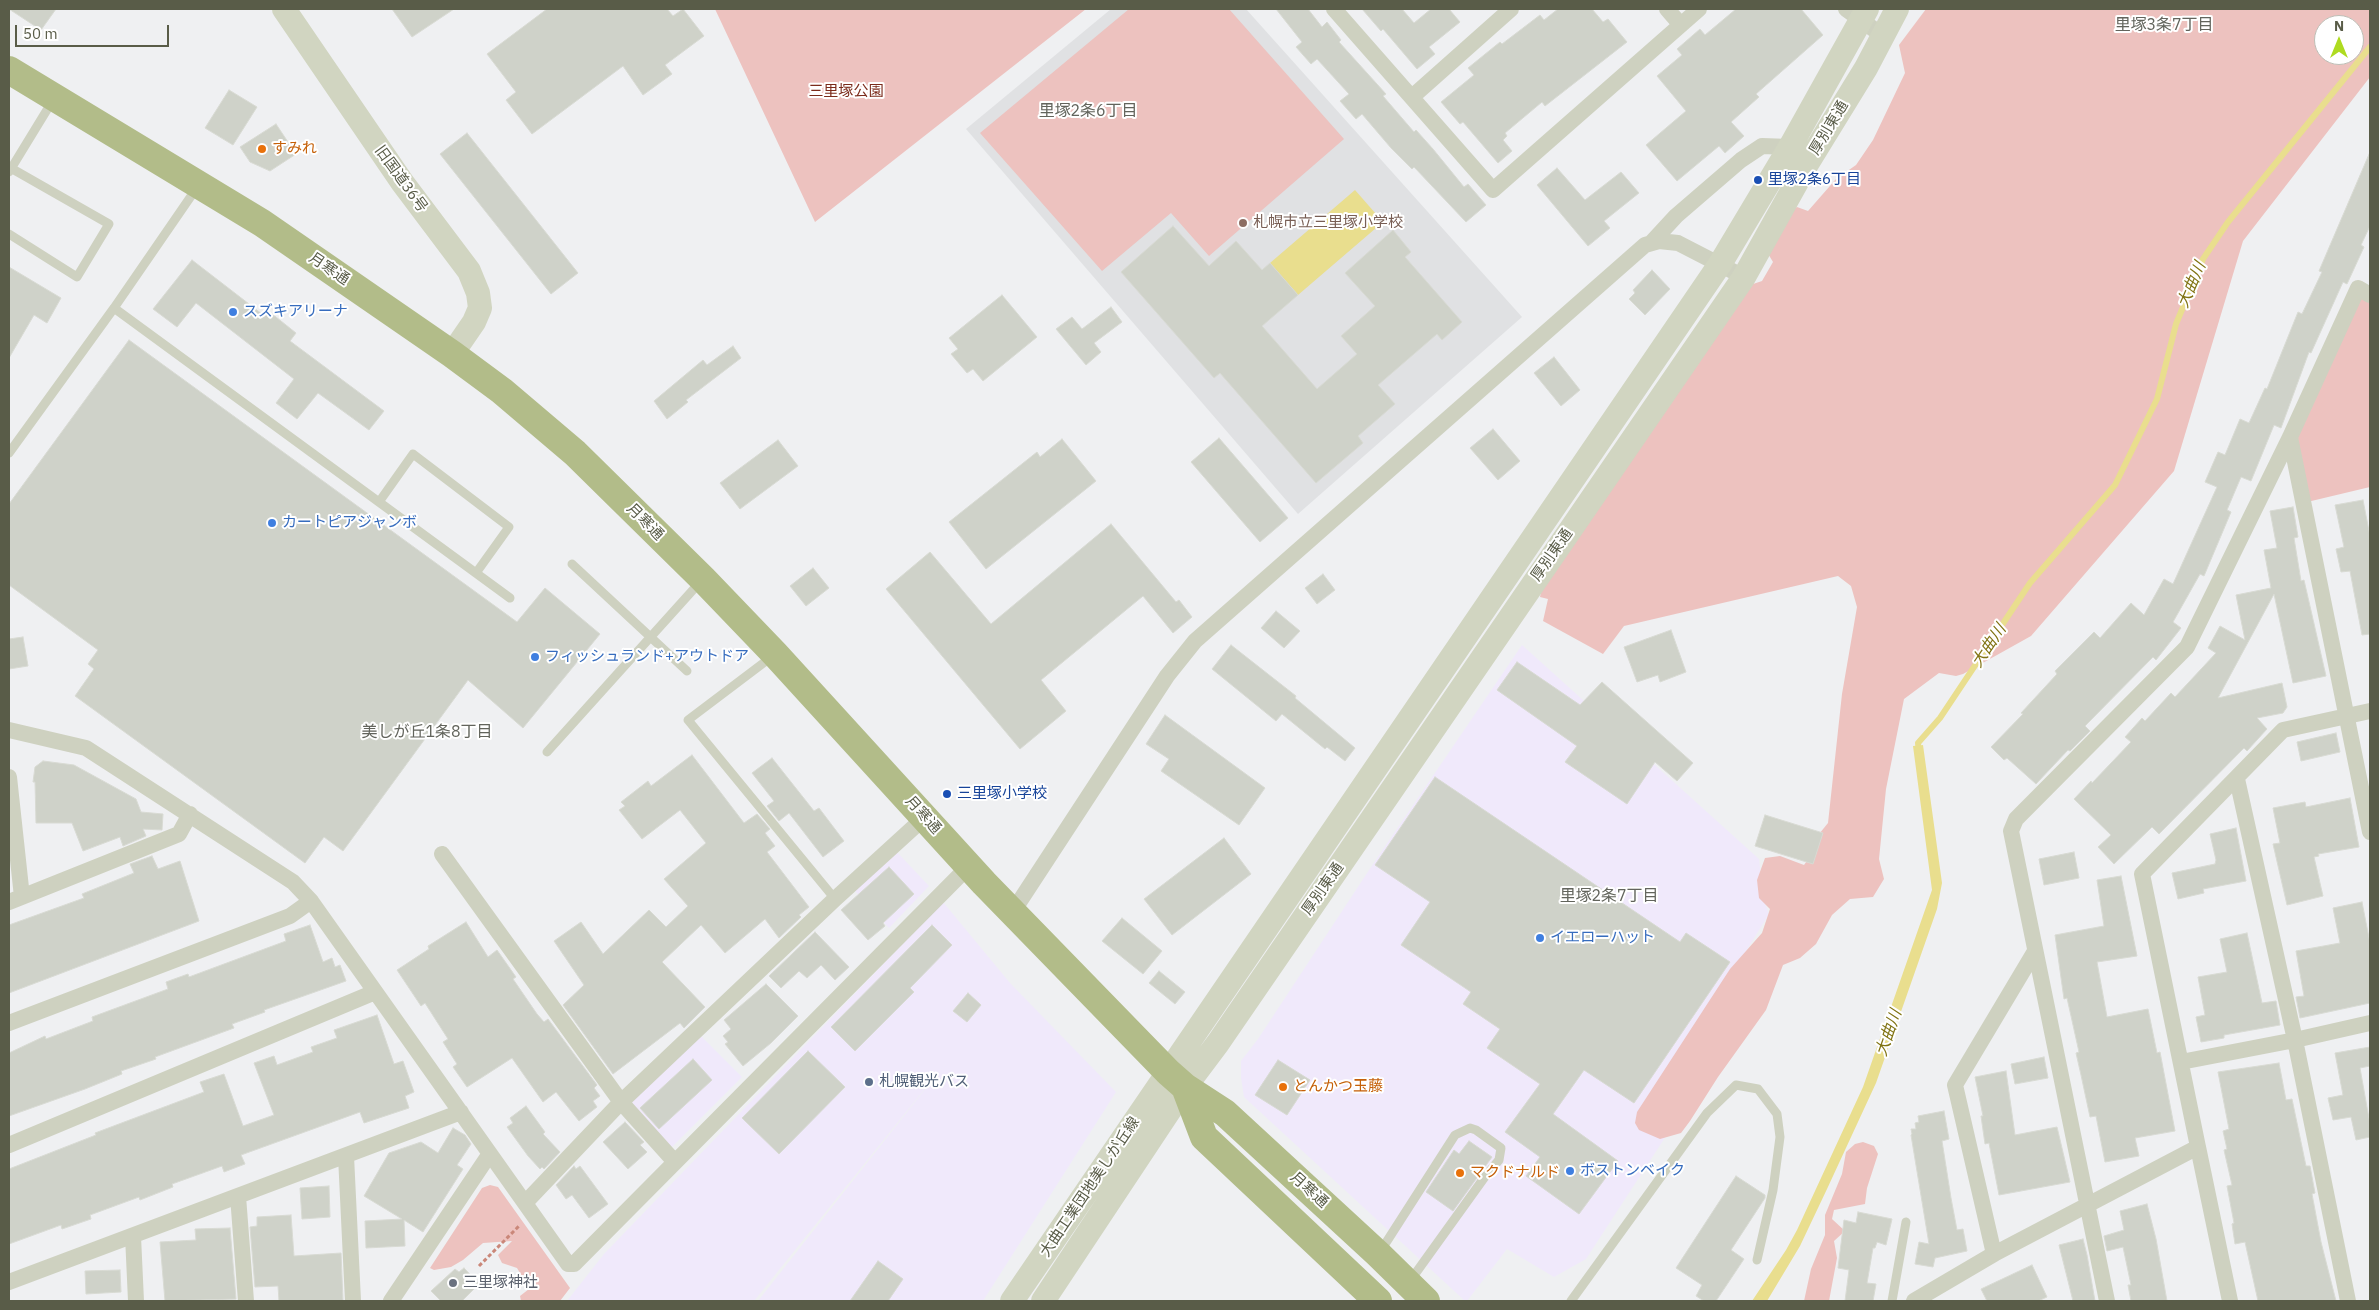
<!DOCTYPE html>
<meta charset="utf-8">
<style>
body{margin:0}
#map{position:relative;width:2379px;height:1310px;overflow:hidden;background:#eff0f2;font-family:"IBM Plex Sans",sans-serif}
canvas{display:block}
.frame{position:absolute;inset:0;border:10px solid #595c48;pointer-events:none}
.north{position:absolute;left:2314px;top:15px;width:50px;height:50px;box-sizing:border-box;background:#fff;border:1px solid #bdbeb6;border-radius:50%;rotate:0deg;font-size:14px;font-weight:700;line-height:20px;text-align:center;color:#595c48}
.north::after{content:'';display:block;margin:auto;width:18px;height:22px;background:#aedb20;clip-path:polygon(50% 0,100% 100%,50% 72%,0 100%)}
.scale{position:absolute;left:15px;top:25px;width:154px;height:22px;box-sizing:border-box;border:2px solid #595c48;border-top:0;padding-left:6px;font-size:15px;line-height:18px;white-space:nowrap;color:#595c48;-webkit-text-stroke:4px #fff;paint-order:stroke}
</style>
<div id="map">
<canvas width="2379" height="1310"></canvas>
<div class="frame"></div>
<div class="north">N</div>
<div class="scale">50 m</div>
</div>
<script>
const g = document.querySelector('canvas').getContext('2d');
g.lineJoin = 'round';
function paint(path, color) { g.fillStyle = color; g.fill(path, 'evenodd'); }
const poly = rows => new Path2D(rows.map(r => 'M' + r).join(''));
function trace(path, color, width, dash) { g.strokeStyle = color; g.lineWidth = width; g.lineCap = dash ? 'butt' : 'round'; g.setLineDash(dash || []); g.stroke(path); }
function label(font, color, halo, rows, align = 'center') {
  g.font = font + ' "IBM Plex Sans","Noto Sans JP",sans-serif'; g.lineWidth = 4; g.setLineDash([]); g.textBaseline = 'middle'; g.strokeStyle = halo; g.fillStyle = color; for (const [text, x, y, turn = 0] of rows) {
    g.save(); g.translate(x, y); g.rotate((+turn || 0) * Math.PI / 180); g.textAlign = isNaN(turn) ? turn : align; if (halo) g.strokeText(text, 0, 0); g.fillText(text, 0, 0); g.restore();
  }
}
paint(poly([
 [1522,645,1759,859,1764,901,1769,914,1641,1121,1668,1133,1586,1259,1554,1277,1507,1249,1467,1301,1465,1301,1244,1097,1241,1078,1241,1061,1258,1039,1373,864],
 [896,851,929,886,889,928,854,890],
 [943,902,1010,983,1116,1092,983,1301,758,1301,948,1060,754,1301,567,1301,604,1254],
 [699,1034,742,1077,671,1148,629,1101]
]), '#f0e9fb');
paint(poly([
 [1111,9,1246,9,1522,317,1298,514,966,129]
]), '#e0e1e3');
paint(poly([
 [715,9,1086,9,815,222],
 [1129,9,1229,9,1344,139,1209,256,1171,213,1102,271,980,133],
 [1926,9,2370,9,2370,77,2243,241,2174,471,2031,636,1963,674,1956,676,1939,673,1904,699,1886,789,1879,859,1884,879,1873,897,1850,899,1832,915,1816,944,1800,958,1783,965,1766,1010,1718,1077,1690,1121,1681,1133,1660,1139,1639,1130,1635,1123,1637,1112,1730,969,1762,933,1770,909,1759,898,1757,880,1765,858,1780,856,1804,865,1815,850,1815,839,1828,823,1842,694,1857,607,1851,586,1838,576,1624,626,1603,654,1543,621,1548,599,1540,597,1543,583,1753,284,1762,281,1773,262,1767,252,1788,212,1797,207,1808,211,1836,179,1856,165,1873,140,1905,73,1899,45],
 [2324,25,2354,25,2354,55,2324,55],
 [2361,285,2370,293,2370,487,2303,503,2290,437],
 [1863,1142,1874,1146,1878,1154,1867,1188,1865,1204,1834,1210,1832,1219,1845,1231,1834,1241,1837,1258,1829,1301,1804,1301,1811,1269,1825,1235,1825,1215,1842,1174,1846,1152,1855,1144],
 [490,1185,498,1187,570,1288,560,1301,521,1301,520,1296,529,1289,523,1278,517,1268,502,1263,498,1255,512,1241,483,1243,463,1260,451,1267,434,1270,430,1268,482,1188]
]), '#edc2bf');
paint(poly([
 [1355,190,1383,222,1298,295,1270,263],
 [1923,745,1942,883,1937,909,1876,1083,1827,1189,1800,1246,1767,1301,1752,1301,1786,1250,1797,1230,1863,1087,1932,890,1913,746]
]), '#e9de8e');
trace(poly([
 [1919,753,1918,743,1940,718,2030,583,2115,485,2157,399,2176,324,2203,259,2228,222,2370,47]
]), '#e9de8e', 6);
const building = poly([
 [9,9,56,9,41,30,9,9],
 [392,9,454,9,412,37,392,9],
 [547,9,667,9,673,16,683,9,704,36,665,65,672,74,643,95,623,66,532,134,506,100,516,92,487,54,547,9],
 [1276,9,1308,9,1322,27,1327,22,1341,40,1339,42,1386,94,1383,96,1414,132,1416,130,1433,149,1464,187,1468,184,1486,205,1466,222,1414,167,1412,169,1391,148,1362,114,1356,119,1340,101,1349,94,1317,59,1311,64,1296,47,1302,42,1276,9],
 [1362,9,1402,9,1414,23,1431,9,1449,9,1460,22,1429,47,1435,54,1417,69,1383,29,1381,31,1362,9],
 [1558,9,1592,9,1603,22,1608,19,1627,42,1545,106,1542,102,1505,133,1507,136,1503,140,1512,151,1498,163,1463,122,1460,124,1441,102,1474,75,1468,68,1500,42,1502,44,1540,15,1544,20,1558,9],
 [1736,9,1801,9,1823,35,1756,94,1759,97,1731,122,1744,136,1725,153,1719,146,1677,181,1646,145,1686,111,1657,76,1682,55,1677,49,1700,29,1705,35,1736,9],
 [229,90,257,107,233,145,205,128,229,90],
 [276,124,296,154,270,171,250,162,240,147,276,124],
 [467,133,578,273,551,294,440,154,467,133],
 [2370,152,2370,226,2361,245,2364,247,2347,284,2343,282,2311,353,2309,352,2281,428,2274,425,2251,481,2241,477,2227,510,2231,512,2204,576,2200,574,2173,622,2181,628,2156,660,2153,657,2085,726,2090,731,2070,751,2068,750,2036,784,2007,758,2004,760,1991,747,2023,714,2021,713,2057,674,2055,671,2094,632,2100,638,2131,603,2144,615,2164,579,2173,584,2217,487,2205,482,2218,452,2225,455,2240,419,2249,423,2265,388,2267,389,2298,312,2302,314,2322,272,2319,271,2370,152],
 [1557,168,1585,200,1621,172,1639,193,1604,221,1610,228,1588,246,1537,185,1557,168],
 [1173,226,1209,266,1236,241,1262,270,1270,263,1298,295,1262,326,1317,389,1357,354,1341,336,1375,306,1345,273,1393,230,1411,252,1405,257,1462,322,1442,340,1437,334,1378,385,1395,404,1358,436,1363,443,1316,483,1220,373,1214,378,1121,272,1173,226],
 [192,260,262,314,266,309,296,333,290,341,384,411,369,430,318,393,297,419,276,403,294,379,196,303,177,327,153,309,192,260],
 [9,267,61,298,47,323,34,315,9,358,9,267],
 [1652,270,1670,289,1645,315,1629,299,1635,293,1633,290,1652,270],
 [1002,295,1037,337,983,381,973,369,967,373,951,354,958,349,949,338,1002,295],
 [1111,307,1122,322,1094,343,1101,352,1086,365,1056,329,1072,317,1082,329,1111,307],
 [129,340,517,622,545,588,600,634,523,728,468,680,343,851,324,837,305,863,75,696,94,669,88,664,98,650,9,585,9,504,129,340],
 [733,346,741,358,686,400,688,402,667,419,654,401,703,360,707,365,733,346],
 [1554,357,1580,390,1561,406,1534,373,1554,357],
 [1493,429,1520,461,1498,480,1470,448,1493,429],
 [1219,438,1288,518,1260,542,1191,462,1219,438],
 [1062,439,1096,481,986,569,949,522,1037,452,1040,457,1062,439],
 [778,440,798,466,740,509,720,483,778,440],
 [2363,500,2370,536,2370,634,2362,635,2350,571,2341,572,2336,549,2344,547,2335,505,2363,500],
 [2293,507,2298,537,2294,538,2301,581,2304,580,2326,676,2293,683,2274,594,2218,698,2282,683,2287,707,2283,713,2257,718,2267,729,2247,751,2244,748,2159,834,2152,827,2114,864,2098,847,2111,835,2074,799,2091,781,2092,783,2131,742,2125,737,2142,718,2145,721,2171,693,2175,697,2216,653,2208,648,2220,626,2245,640,2236,595,2271,588,2264,550,2277,548,2270,511,2293,507],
 [1111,524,1176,602,1179,600,1192,617,1173,633,1143,596,1041,680,1066,711,1020,749,886,589,930,552,991,624,1111,524],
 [813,568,829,588,806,606,790,586,813,568],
 [1323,574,1335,590,1317,604,1305,588,1323,574],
 [1276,611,1300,631,1284,648,1261,628,1276,611],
 [1671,630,1686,672,1660,682,1658,675,1637,682,1624,647,1671,630],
 [23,637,28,666,9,669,9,639,23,637],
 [1231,645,1296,696,1295,698,1355,748,1345,761,1327,747,1325,749,1282,714,1276,721,1212,669,1231,645],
 [1517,662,1580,705,1602,682,1693,763,1677,781,1655,762,1627,804,1565,762,1577,746,1497,690,1517,662],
 [1165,715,1265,788,1239,825,1161,771,1169,759,1146,744,1165,715],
 [2336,733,2340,752,2301,761,2297,742,2336,733],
 [692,755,744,823,757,814,770,829,765,833,775,846,767,852,809,907,799,915,801,917,779,938,765,919,725,953,701,925,662,962,705,1007,684,1028,680,1023,613,1074,563,1005,584,985,554,941,581,922,603,954,649,910,666,927,688,906,664,879,706,843,680,810,642,839,619,810,625,806,621,802,648,781,651,786,692,755],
 [772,758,814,811,819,808,844,841,823,857,789,813,779,821,767,806,774,801,752,773,772,758],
 [43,761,74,765,136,799,141,812,163,814,162,830,143,829,146,836,123,846,120,837,83,851,72,823,36,823,35,782,33,782,35,767,43,761],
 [1435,777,1680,942,1686,933,1730,962,1634,1103,1584,1070,1553,1114,1618,1161,1579,1214,1526,1176,1540,1157,1505,1132,1540,1084,1487,1048,1500,1029,1463,1004,1471,992,1401,945,1430,902,1375,865,1435,777],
 [2350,798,2359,847,2318,854,2319,856,2314,857,2323,896,2287,905,2273,844,2280,843,2273,808,2305,802,2306,807,2350,798],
 [1765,815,1823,833,1813,864,1755,846,1765,815],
 [2236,828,2246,881,2203,889,2204,893,2178,899,2172,873,2215,864,2216,860,2210,834,2236,828],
 [1224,838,1251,874,1172,935,1144,899,1224,838],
 [2074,852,2079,878,2044,885,2039,859,2074,852],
 [152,856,158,869,180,861,199,921,9,993,9,925,84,898,82,894,134,873,130,864,152,856],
 [889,867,914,894,883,923,885,926,868,940,841,910,889,867],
 [2121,876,2137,956,2097,962,2107,1017,2148,1009,2157,1053,2160,1052,2175,1131,2135,1138,2139,1156,2105,1162,2096,1116,2090,1117,2081,1075,2076,1053,2079,1052,2067,998,2064,999,2055,935,2104,926,2097,880,2121,876],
 [2362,902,2370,943,2370,1003,2300,1018,2296,997,2304,996,2296,951,2340,943,2333,908,2362,902],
 [1122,918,1162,951,1143,974,1102,941,1122,918],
 [466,922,488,957,497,950,516,977,513,979,537,1014,544,1022,548,1019,597,1085,594,1088,600,1096,593,1101,597,1107,579,1121,556,1092,543,1102,512,1058,467,1087,453,1067,457,1064,443,1042,448,1039,425,1003,421,1006,397,970,429,949,428,946,466,922],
 [310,925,323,962,332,958,335,967,340,965,346,981,264,1010,265,1012,232,1024,234,1028,155,1057,156,1059,121,1071,122,1074,85,1089,9,1116,9,1053,45,1036,46,1039,93,1021,92,1017,168,989,166,982,188,974,189,977,286,941,284,934,310,925],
 [932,925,952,945,910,988,914,992,855,1051,831,1027,932,925],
 [815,932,849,967,835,980,821,965,807,978,799,971,781,988,769,976,815,932],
 [2247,933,2262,1003,2276,1001,2280,1025,2224,1035,2224,1038,2201,1042,2196,1017,2205,1015,2198,977,2227,972,2220,939,2247,933],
 [1159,971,1185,992,1175,1004,1149,983,1159,971],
 [766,984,798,1016,771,1043,743,1066,725,1044,728,1042,723,1036,731,1029,724,1020,766,984],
 [968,993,981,1005,967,1022,953,1011,968,993],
 [377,1015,394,1064,403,1061,414,1092,405,1096,409,1108,364,1123,360,1112,241,1155,245,1164,224,1172,222,1166,172,1184,173,1187,140,1200,139,1197,90,1215,91,1219,62,1229,61,1225,9,1244,9,1169,96,1135,95,1133,204,1092,200,1082,224,1074,243,1126,274,1115,254,1063,274,1056,277,1065,313,1052,311,1047,337,1038,334,1030,377,1015],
 [2370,1047,2370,1066,2360,1068,2370,1124,2370,1137,2356,1140,2351,1117,2333,1120,2328,1098,2343,1095,2335,1053,2370,1047],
 [808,1051,845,1087,779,1154,742,1118,808,1051],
 [2044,1057,2048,1078,2015,1084,2011,1064,2044,1057],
 [693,1059,712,1080,659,1129,640,1108,693,1059],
 [1278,1060,1310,1080,1287,1115,1255,1095,1278,1060],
 [2279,1063,2286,1100,2292,1099,2306,1166,2310,1166,2315,1193,2312,1194,2321,1242,2336,1301,2258,1301,2245,1242,2235,1244,2232,1224,2234,1223,2227,1186,2232,1185,2224,1150,2227,1149,2223,1131,2229,1129,2218,1072,2279,1063],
 [2006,1071,2015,1135,2057,1127,2070,1182,1999,1195,1989,1143,1985,1144,1981,1116,1983,1116,1975,1077,2006,1071],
 [526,1106,545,1132,543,1134,560,1152,544,1169,542,1167,540,1169,528,1156,507,1127,513,1123,510,1118,526,1106],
 [1944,1111,1949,1139,1942,1141,1951,1198,1957,1230,1963,1229,1967,1251,1935,1258,1933,1267,1915,1264,1919,1242,1929,1244,1911,1135,1912,1134,1911,1129,1916,1129,1915,1123,1919,1122,1918,1116,1944,1111],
 [625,1122,644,1142,640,1145,647,1152,628,1169,603,1142,625,1122],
 [453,1128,465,1135,471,1144,457,1165,463,1169,423,1232,404,1220,405,1246,366,1248,365,1221,402,1219,364,1196,389,1153,421,1142,438,1153,453,1128],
 [1469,1141,1492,1157,1453,1211,1426,1192,1454,1150,1459,1154,1469,1141],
 [574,1166,576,1169,580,1166,608,1204,589,1218,572,1195,566,1199,556,1185,574,1166],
 [1736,1176,1765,1195,1765,1198,1731,1250,1744,1259,1716,1301,1704,1301,1696,1296,1702,1285,1676,1268,1736,1176],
 [329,1186,330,1217,302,1219,300,1188,329,1186],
 [2147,1204,2156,1239,2167,1301,2131,1301,2128,1285,2131,1285,2123,1247,2107,1251,2104,1236,2124,1230,2120,1211,2147,1204],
 [1858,1212,1892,1219,1886,1245,1877,1242,1875,1248,1873,1248,1867,1283,1876,1284,1873,1301,1845,1301,1849,1270,1838,1268,1844,1220,1856,1223,1858,1212],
 [291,1215,294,1256,341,1253,343,1301,279,1301,278,1286,255,1287,250,1227,257,1226,257,1217,291,1215],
 [230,1228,236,1299,165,1301,160,1242,196,1240,195,1229,230,1228],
 [2083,1239,2087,1255,2095,1301,2073,1301,2059,1245,2083,1239],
 [878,1261,903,1279,888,1301,850,1301,878,1261],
 [2032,1265,2047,1297,2038,1301,1987,1301,1981,1289,2032,1265],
 [464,1268,479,1284,462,1301,441,1301,431,1291,455,1269,459,1272,464,1268],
 [120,1270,121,1292,86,1294,85,1271,120,1270]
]);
paint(building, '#cfd2c9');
trace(building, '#d8dad3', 1);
trace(poly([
 [479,1266,519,1226]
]), '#ca8779', 3, [4, 2.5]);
trace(poly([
 [9,167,109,224,77,277,9,234],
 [9,172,53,100],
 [114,308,510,598],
 [9,453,114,308,198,186],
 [379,502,413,454,509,527,476,573],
 [572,564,687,671],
 [774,655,688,720,835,899],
 [547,752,701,581],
 [1380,1252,1455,1135,1470,1128,1476,1130,1501,1148,1499,1160,1484,1178,1410,1281],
 [1571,1301,1707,1113,1736,1085,1758,1089,1777,1114,1780,1137,1773,1190,1757,1260],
 [1892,1301,1906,1222]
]), '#ced1c0', 9);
trace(poly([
 [1334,9,1493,190,1699,9],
 [1667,9,1680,24],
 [1846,9,1883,36],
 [1412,97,1511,9],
 [1652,242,1676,216,1741,160,1762,146,1790,147],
 [2290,437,2370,832],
 [9,730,86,748,293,882,311,901,568,1264,574,1264,969,866],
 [9,777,22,897],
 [2237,779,2295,1040,2348,1301],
 [442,854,621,1102,674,1161],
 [9,902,179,834,190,814],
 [1012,913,1167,676,1195,641,1645,245,1659,241,1678,243,1744,277],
 [9,1023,290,916,311,901],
 [2181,1062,2295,1040,2370,1023],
 [9,1145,375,992],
 [2198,1147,2230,1301],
 [346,1156,353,1301],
 [238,1196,246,1301],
 [525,1203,621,1102,835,899,925,817],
 [133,1236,136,1301],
 [1994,1254,1955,1085,2035,951],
 [9,1282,461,1112],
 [391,1301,489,1155],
 [1914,1301,1994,1254,2198,1147,2142,874,2283,730,2370,711],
 [2107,1301,2011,831,2016,819,2187,647,2290,437,2358,288,2370,295]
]), '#ced1c0', 16);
trace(poly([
 [284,9,402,182,469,271,478,293,480,308,474,322,452,354],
 [1012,1301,1720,264,1790,147,1867,9],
 [1043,1301,1185,1087,1218,1043,1744,277,1807,164,1866,68,1897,9]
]), '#d1d5c1', 24);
trace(poly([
 [9,70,262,223,452,354,502,391,575,453,703,579,775,654,984,883,1168,1072,1185,1087,1225,1113,1378,1254,1426,1301],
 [1185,1087,1204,1137,1378,1301]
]), '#b2bc89', 28);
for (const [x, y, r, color] of [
 [262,149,5,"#e8710a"],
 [1758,180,5,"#1a4fb4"],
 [1243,223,5,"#8d6e63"],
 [233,312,5,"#3f7fe0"],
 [272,523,5,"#3f7fe0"],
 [535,657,5,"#3f7fe0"],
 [947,794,5,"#1a4fb4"],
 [1540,938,5,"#3f7fe0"],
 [869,1082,5,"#5c6f8a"],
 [1283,1087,5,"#e8710a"],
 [1570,1171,5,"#3f7fe0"],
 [1460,1173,5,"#e8710a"],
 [453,1283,5,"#6b7280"]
]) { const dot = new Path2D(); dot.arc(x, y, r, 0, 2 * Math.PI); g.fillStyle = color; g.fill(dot); trace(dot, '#fff', 2); }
label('15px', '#7b2b1b', '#fff', [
 ["三里塚公園",846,92]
]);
label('15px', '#595c48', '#fff', [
 ["厚別東通",1829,128,-59],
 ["旧国道36号",401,179,54],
 ["月寒通",329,269,34],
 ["月寒通",645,522,45],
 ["厚別東通",1552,555,-55],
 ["月寒通",923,815,48],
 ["厚別東通",1323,889,-55],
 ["大曲工業団地美しが丘線",1090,1187,-56],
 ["月寒通",1309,1190,42]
]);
label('15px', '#c56008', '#fff', [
 ["すみれ",272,149],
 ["とんかつ玉藤",1293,1087],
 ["マクドナルド",1470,1173]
], 'left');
label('15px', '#164399', '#fff', [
 ["里塚2条6丁目",1768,180],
 ["三里塚小学校",957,794]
], 'left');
label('15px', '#785e54', '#fff', [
 ["札幌市立三里塚小学校",1253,223]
], 'left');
label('15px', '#366cbe', '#fff', [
 ["スズキアリーナ",243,312],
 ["カートピアジャンボ",282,523],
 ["フィッシュランド+アウトドア",545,657],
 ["イエローハット",1550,938],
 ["ボストンベイク",1580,1171]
], 'left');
label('15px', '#4e5e75', '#fff', [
 ["札幌観光バス",879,1082]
], 'left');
label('15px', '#5b616d', '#fff', [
 ["三里塚神社",463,1283]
], 'left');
label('16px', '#62645c', '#fff', [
 ["里塚3条7丁目",2164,25],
 ["里塚2条6丁目",1088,111],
 ["美しが丘1条8丁目",427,732],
 ["里塚2条7丁目",1609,896]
]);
label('italic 16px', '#807312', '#fff', [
 ["大曲川",2192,285,-67],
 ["大曲川",1989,646,-56],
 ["大曲川",1889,1033,-71]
]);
</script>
